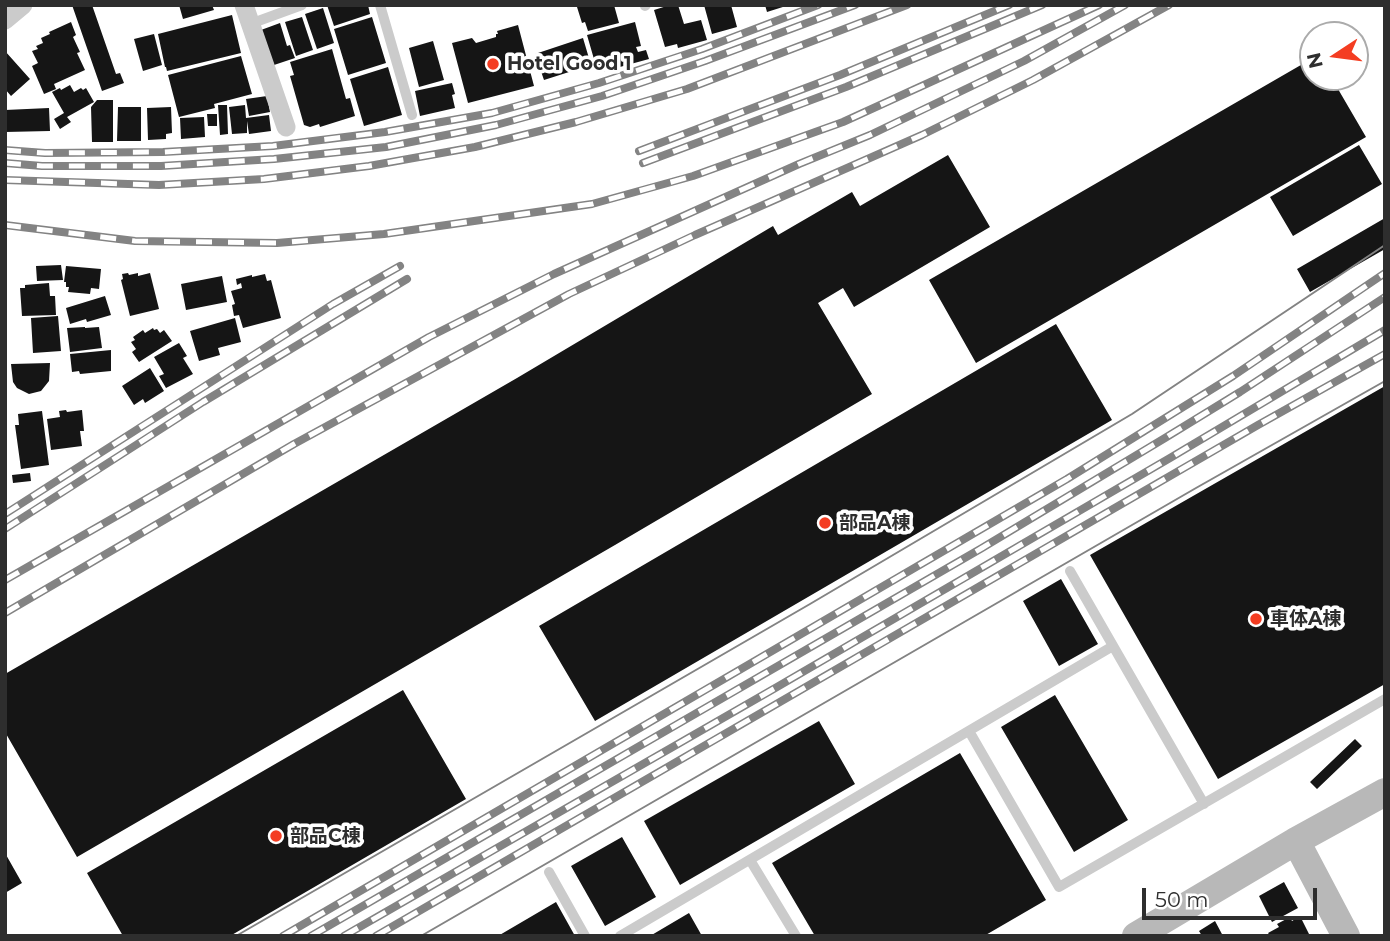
<!DOCTYPE html>
<meta charset="utf-8">
<style>
body{margin:0}
#map{position:relative;width:1390px;height:941px;overflow:hidden;background:#fff;font-family:Montserrat,sans-serif}
canvas{display:block}
.frame{position:absolute;inset:0;border:7px solid #2e2e2e;pointer-events:none}
.north{position:absolute;left:1299px;top:21px;width:70px;height:70px;box-sizing:border-box;background:#fff;border:2px solid #ababab;border-radius:50%;rotate:257deg;font-size:19px;font-weight:700;line-height:28px;text-align:center;color:#2e2e2e}
.north::after{content:'';display:block;margin:auto;width:24px;height:32px;background:#f43d22;clip-path:polygon(50% 0,100% 100%,50% 72%,0 100%)}
.scale{position:absolute;left:1142px;top:888px;width:175px;height:32px;box-sizing:border-box;border:4px solid #2e2e2e;border-top:0;padding-left:9px;font-size:21px;line-height:24px;white-space:nowrap;color:#2e2e2e;-webkit-text-stroke:5px #fff;paint-order:stroke}
</style>
<div id="map">
<canvas width="1390" height="941"></canvas>
<div class="frame"></div>
<div class="north">N</div>
<div class="scale">50 m</div>
</div>
<script>
const g = document.querySelector('canvas').getContext('2d');
g.lineJoin = 'round';
function paint(path, color) { g.fillStyle = color; g.fill(path, 'evenodd'); }
const poly = rows => new Path2D(rows.map(r => 'M' + r).join(''));
function trace(path, color, width, dash) { g.strokeStyle = color; g.lineWidth = width; g.lineCap = dash ? 'butt' : 'round'; g.setLineDash(dash || []); g.stroke(path); }
function label(font, color, halo, rows, align = 'center') {
  g.font = font + ' Montserrat,"Noto Sans JP",sans-serif'; g.lineWidth = 7; g.setLineDash([]); g.textBaseline = 'middle'; g.strokeStyle = halo; g.fillStyle = color; for (const [text, x, y, turn = 0] of rows) {
    g.save(); g.translate(x, y); g.rotate((+turn || 0) * Math.PI / 180); g.textAlign = isNaN(turn) ? turn : align; if (halo) g.strokeText(text, 0, 0); g.fillText(text, 0, 0); g.restore();
  }
}
paint(poly([
 [72,5,92,5,116,74,120,73,124,83,102,91],
 [179,5,212,5,214,10,183,19],
 [327,5,368,5,370,14,334,26],
 [583,5,614,5,619,23,588,31,585,22,582,23,577,7],
 [670,5,678,5,684,24,701,20,707,40,678,48,677,44,665,47,654,10],
 [704,5,731,5,737,27,712,34],
 [765,5,786,5,786,6,767,12],
 [323,8,334,43,317,49,305,14],
 [232,15,241,53,167,71,166,67,165,67,158,34],
 [302,17,313,50,296,56,285,22],
 [372,17,386,63,348,75,334,29],
 [71,22,76,35,73,37,80,52,77,53,85,70,54,84,56,89,44,94,32,66,38,63,32,51,38,49,36,46,43,43,41,38,50,34,49,32],
 [635,22,641,46,636,47,638,52,646,50,649,59,598,73,587,35],
 [280,23,287,46,290,45,295,58,274,65,261,30],
 [518,25,534,86,468,103,452,43,472,38,476,43,496,37,496,34,498,34,497,31],
 [154,34,162,65,143,71,134,39],
 [583,38,591,65,544,80,535,54],
 [433,41,444,80,419,87,409,48],
 [332,49,346,99,350,98,355,116,320,127,319,124,310,127,304,125,290,76,294,75,290,62],
 [5,51,30,79,11,96,5,89],
 [241,56,252,94,214,104,215,108,179,117,168,75],
 [1313,58,1313,77,1331,77,1366,137,976,363,929,280],
 [388,67,402,115,364,126,350,79],
 [452,83,455,94,452,95,455,108,420,116,415,91],
 [70,85,74,92,81,88,83,90,86,88,94,102,67,117,71,122,60,129,54,119,64,113,52,92,60,88,61,90],
 [267,96,270,112,249,116,246,99],
 [97,100,113,100,113,142,92,142,91,107],
 [218,105,227,105,228,134,220,135],
 [245,105,246,118,269,115,271,131,249,134,247,121,247,133,232,134,229,107],
 [118,107,141,107,141,141,117,141],
 [171,107,172,133,166,134,166,139,148,140,147,108],
 [49,108,50,131,5,132,5,110],
 [207,114,217,114,217,126,208,126],
 [204,117,205,137,181,139,180,118],
 [1359,145,1382,184,1293,236,1270,197],
 [948,155,990,227,854,307,843,288,818,303,872,394,615,545,77,857,5,732,5,674,517,378,773,226,778,235,852,192,860,206],
 [1385,218,1385,249,1310,292,1297,269],
 [61,265,63,280,37,281,36,266],
 [66,266,101,269,99,289,91,288,90,294,68,292,69,287,66,287,66,282,64,282],
 [128,273,129,275,138,273,138,276,150,273,159,309,130,316,121,280,123,279,122,274],
 [265,274,267,281,271,280,281,318,243,328,239,315,234,316,232,305,235,304,231,291,242,288,241,283,237,285,236,279,252,275,252,277],
 [222,276,227,302,186,310,181,284],
 [49,283,50,296,55,296,56,315,22,316,20,288,25,288,25,285],
 [105,296,111,315,87,322,86,319,70,324,66,308],
 [58,316,61,351,33,353,31,318],
 [235,318,241,342,218,348,220,355,199,361,190,331],
 [1056,324,1112,420,595,721,539,626],
 [85,327,85,328,99,327,102,348,70,352,67,328],
 [153,328,154,330,157,329,160,333,164,330,172,341,139,362,132,352,136,349,131,342,135,340,133,337,143,330,145,333],
 [179,343,187,356,183,358,193,374,166,388,159,376,164,374,154,357],
 [111,350,111,371,80,374,79,371,72,372,70,354],
 [50,363,49,381,41,391,29,394,17,388,13,382,11,364],
 [150,368,164,391,145,403,143,399,134,405,122,386],
 [1385,386,1385,684,1218,779,1090,555],
 [66,410,67,412,82,410,84,431,80,431,82,446,51,450,47,419,60,417,59,411],
 [42,411,49,465,21,469,15,425,19,425,18,414],
 [30,473,31,481,13,483,12,475],
 [1061,579,1098,644,1059,666,1023,601],
 [403,690,466,799,230,936,123,936,87,873],
 [1055,695,1128,820,1074,852,1001,727],
 [819,721,855,784,680,885,644,821],
 [1355,739,1362,746,1317,789,1310,782],
 [960,753,1046,900,984,936,815,936,772,863],
 [622,837,656,897,605,926,571,866],
 [5,853,22,883,5,893],
 [1284,882,1298,908,1272,922,1259,896],
 [556,902,575,936,498,936],
 [689,913,702,936,650,936],
 [1300,916,1310,936,1270,936,1268,933,1279,927,1277,924,1290,917,1292,921],
 [1215,921,1223,936,1202,936,1199,931]
]), '#151515');
trace(poly([
 [380,5,412,115],
 [645,6,646,5],
 [250,24,302,5],
 [1070,571,1204,804],
 [969,731,1059,887,1385,699],
 [750,860,796,936],
 [549,872,585,936],
 [620,936,1113,646]
]), '#cbcbcb', 10);
trace(poly([
 [244,5,286,127],
 [5,20,23,5]
]), '#cbcbcb', 19);
trace(poly([
 [1296,841,1346,936],
 [1136,936,1296,841,1385,792]
]), '#b8b8b8', 28);
trace(poly([
 [236,936,810,604,1132,414,1385,245],
 [421,936,1196,488,1385,381]
]), '#838383', 2);
const rail = poly([
 [5,150,45,153,163,152,273,146,385,132,492,113,599,83,702,49,818,5],
 [639,151,840,75,1009,5],
 [5,163,42,166,161,166,274,159,386,147,496,125,602,96,705,61,855,5],
 [643,163,846,87,1042,5],
 [5,180,159,185,264,179,369,166,475,147,576,122,687,89,907,5],
 [5,225,135,241,277,243,384,234,592,204,693,176,843,122,1099,5],
 [5,514,333,304,400,266],
 [5,529,203,402,407,279],
 [5,580,429,337,554,274,799,164,870,135,1024,61,1125,5],
 [5,613,294,444,569,294,695,235,922,135,1033,80,1169,5],
 [283,936,1067,479,1233,376,1385,273],
 [311,936,982,548,1165,438,1240,392,1385,297],
 [344,936,777,687,1170,458,1385,330],
 [376,936,1258,425,1385,354]
]);
trace(rail, '#838383', 8);
trace(rail, '#fff', 5, [16]);
for (const [x, y, r, color] of [
 [493,64,7,"#f43d22"],
 [825,523,7,"#f43d22"],
 [1256,619,7,"#f43d22"],
 [276,836,7,"#f43d22"]
]) { const dot = new Path2D(); dot.arc(x, y, r, 0, 2 * Math.PI); g.fillStyle = color; g.fill(dot); trace(dot, '#fff', 2.5); }
label('bold 19px', '#2e2e2e', '#fff', [
 ["Hotel Good 1",507,64],
 ["部品A棟",839,523],
 ["車体A棟",1270,619],
 ["部品C棟",290,836]
], 'left');
</script>
